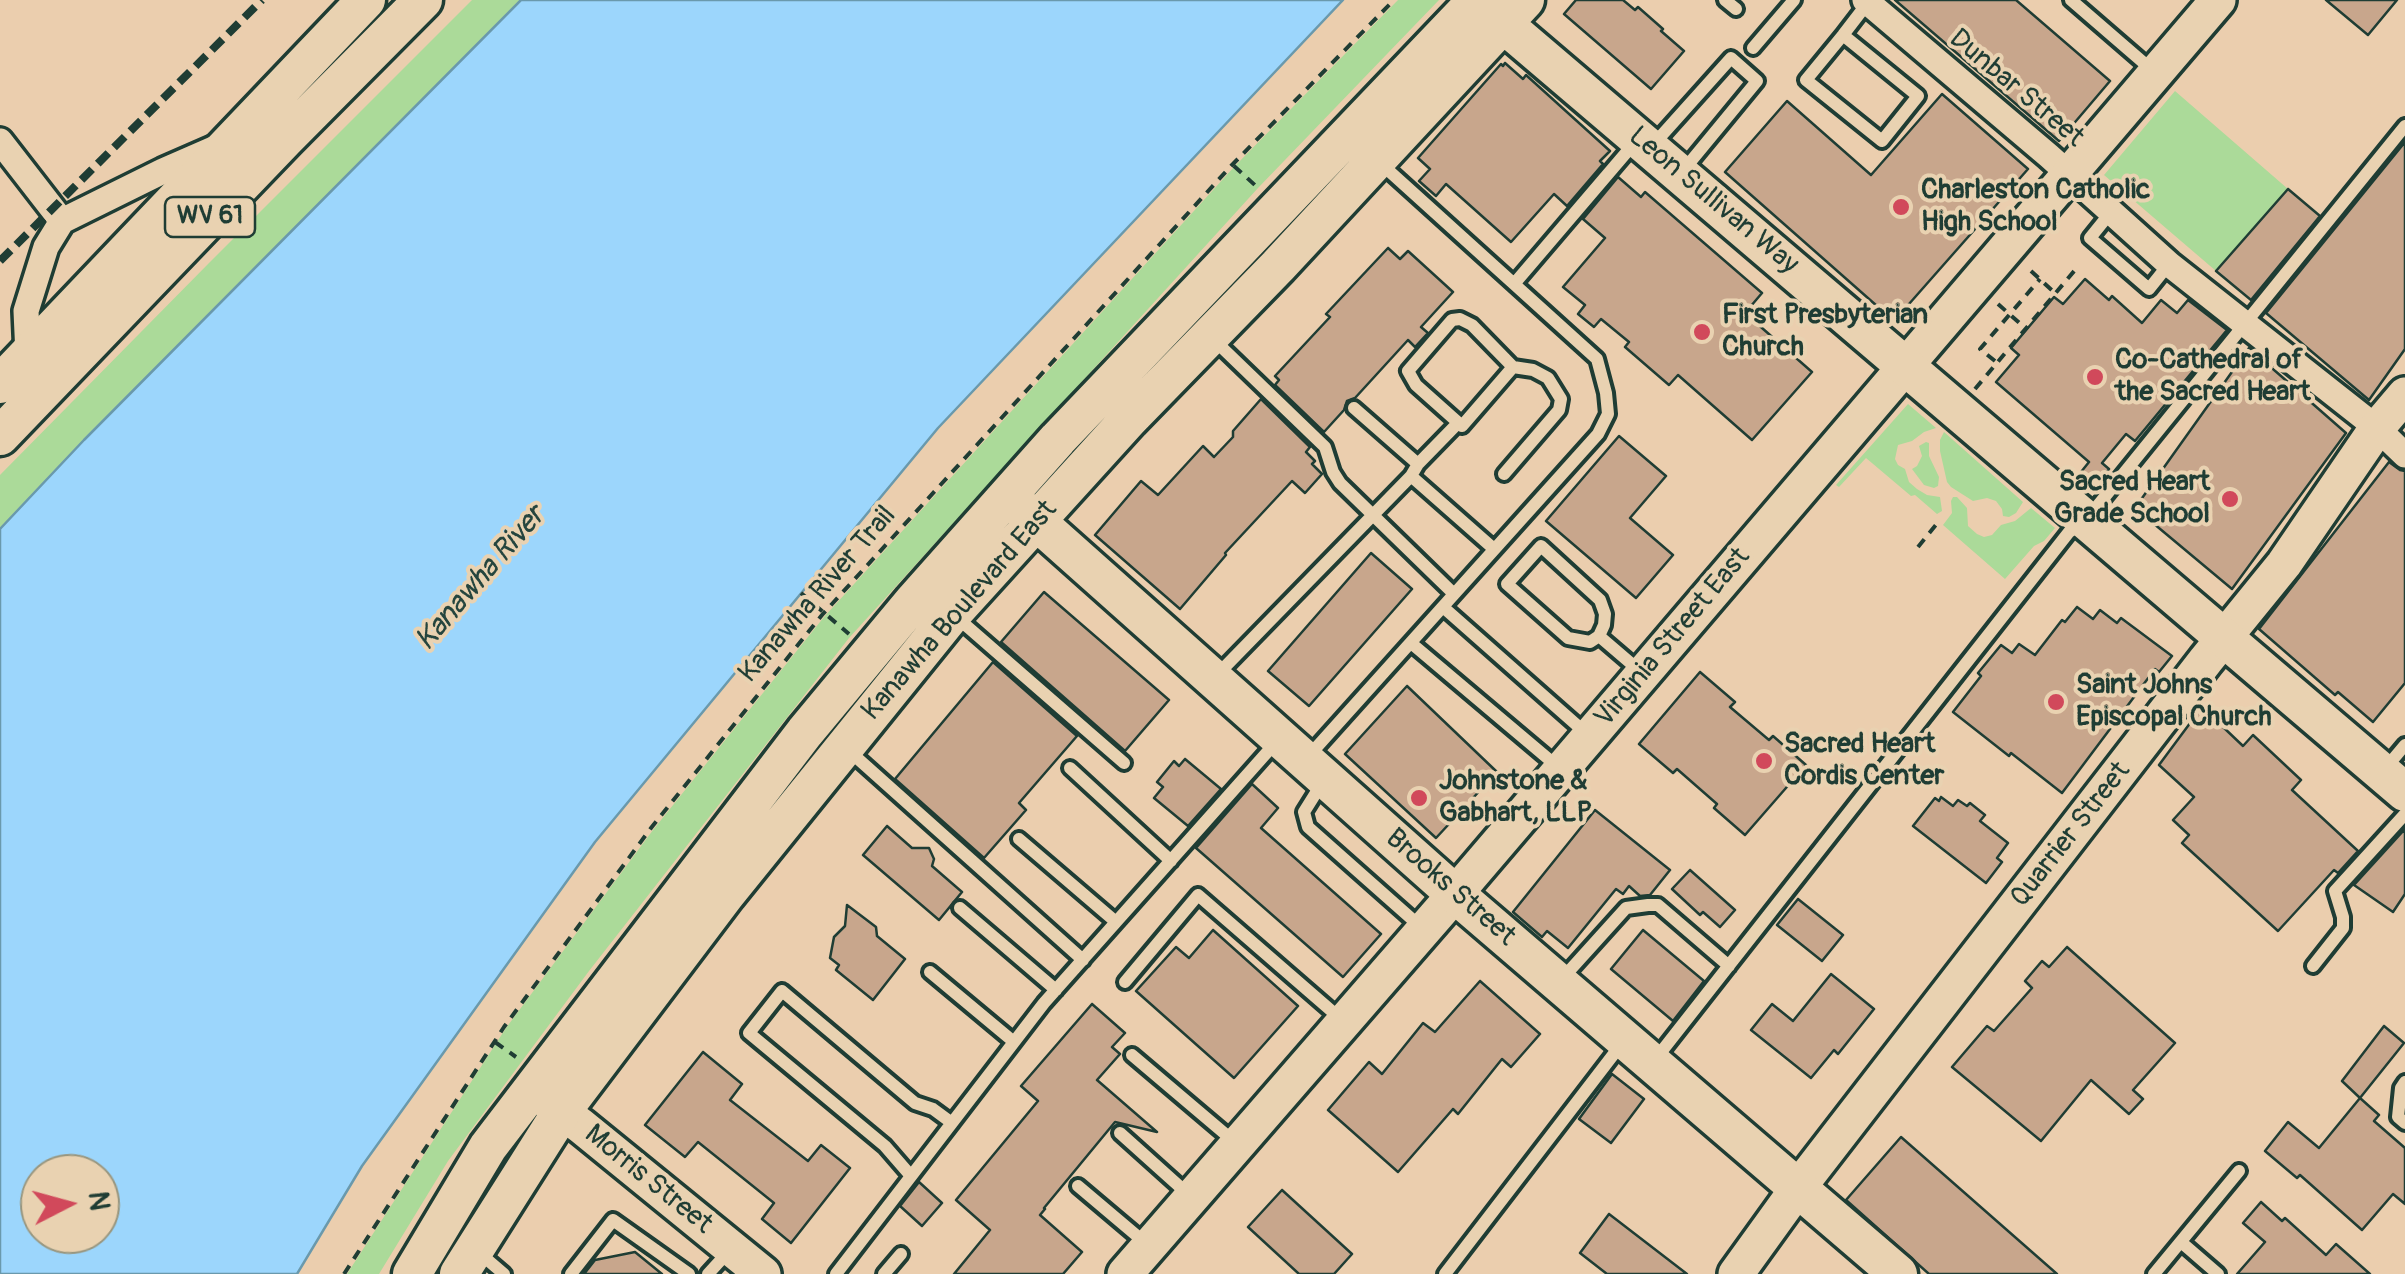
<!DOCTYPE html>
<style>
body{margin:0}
#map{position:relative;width:2405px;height:1274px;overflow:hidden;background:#ebceae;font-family:Pangolin,sans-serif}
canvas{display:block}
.north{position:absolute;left:20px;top:1154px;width:100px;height:100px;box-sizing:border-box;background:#e9d2b1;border:2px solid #98967f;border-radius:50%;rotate:84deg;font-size:28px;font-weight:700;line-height:40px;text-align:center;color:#1f3d34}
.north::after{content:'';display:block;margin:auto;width:35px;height:45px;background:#d1495b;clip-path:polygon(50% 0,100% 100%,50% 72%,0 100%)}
</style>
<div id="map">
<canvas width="2405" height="1274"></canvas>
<div class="north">N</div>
</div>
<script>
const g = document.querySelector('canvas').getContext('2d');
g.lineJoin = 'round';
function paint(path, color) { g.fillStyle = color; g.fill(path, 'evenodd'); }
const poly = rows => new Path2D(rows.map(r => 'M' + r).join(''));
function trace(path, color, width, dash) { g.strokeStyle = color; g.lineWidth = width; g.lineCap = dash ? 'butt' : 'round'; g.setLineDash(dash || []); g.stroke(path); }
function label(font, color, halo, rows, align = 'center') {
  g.font = font + ' Pangolin,sans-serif'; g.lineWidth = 8; g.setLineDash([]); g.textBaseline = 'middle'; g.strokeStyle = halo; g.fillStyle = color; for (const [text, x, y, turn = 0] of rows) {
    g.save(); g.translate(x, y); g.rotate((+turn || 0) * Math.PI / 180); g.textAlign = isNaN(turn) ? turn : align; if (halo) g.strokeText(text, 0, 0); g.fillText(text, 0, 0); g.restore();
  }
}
paint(poly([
 [472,0,521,0,84,440,0,529,0,475,209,263],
 [1398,0,1439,0,1258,188,849,638,589,971,448,1161,379,1274,347,1274,506,1028,653,830,824,617,1234,167],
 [2175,91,2288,189,2216,271,2104,175],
 [1908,404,1936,428,1924,432,1912,441,1898,445,1895,459,1898,465,1905,469,1909,482,1917,489,1927,495,1940,497,1942,511,1937,514,1915,495,1911,496,1866,458,1839,487,1836,485],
 [1944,432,2023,502,2016,513,2009,517,2003,516,2002,509,1996,501,1987,498,1973,501,1951,487,1947,482,1940,451,1940,440],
 [1926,442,1929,443,1929,456,1939,477,1938,486,1934,488,1924,485,1912,469,1917,466,1922,456,1919,446],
 [1953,497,1957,497,1967,508,1968,526,1977,534,1984,537,1992,535,2001,525,2015,521,2031,508,2055,528,2044,541,2034,546,2005,579,1943,525,1952,513,1951,501]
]), '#abda99');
const water = poly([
 [521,0,1343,0,938,428,595,842,362,1166,297,1274,0,1274,0,529,84,440,521,0],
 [40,1174,100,1174,100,1234,40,1234,40,1174]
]);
paint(water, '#9cd6fc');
trace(water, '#6a99ac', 2.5);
const building = poly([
 [1576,0,1623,0,1635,10,1638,7,1663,29,1661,31,1684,51,1651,89,1564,14,1576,0],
 [1895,0,2016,0,2110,81,2059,141,1895,0],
 [2326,0,2397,0,2368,35,2326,0],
 [1505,63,1523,79,1526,75,1610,151,1600,161,1603,164,1567,206,1554,194,1511,242,1446,184,1436,196,1419,181,1430,169,1418,158,1501,64,1503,66,1505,63],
 [1942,94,2028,169,1894,321,1725,172,1787,101,1871,175,1942,94],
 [2405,142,2405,349,2369,400,2266,313,2405,142],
 [1618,177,1641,197,1645,192,1762,293,1745,313,1812,372,1752,440,1678,375,1669,385,1625,347,1629,342,1601,319,1594,327,1578,314,1585,305,1563,287,1605,238,1583,219,1618,177],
 [2288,189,2320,216,2251,300,2216,271,2288,189],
 [1388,248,1400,259,1408,251,1453,292,1421,327,1428,333,1415,347,1408,340,1355,398,1347,401,1344,410,1324,432,1275,385,1279,380,1275,376,1330,317,1326,314,1388,248],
 [2085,279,2109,300,2112,296,2142,323,2161,300,2177,313,2188,300,2227,330,2135,441,2126,434,2102,463,2109,469,2096,485,2081,472,2089,462,1996,382,2019,355,2011,348,2054,297,2063,304,2085,279],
 [2249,348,2346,433,2232,589,2135,508,2249,348],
 [1261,399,1310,447,1306,452,1315,461,1312,464,1322,474,1305,493,1292,481,1225,553,1226,555,1180,609,1095,535,1141,481,1158,495,1203,446,1214,457,1233,437,1233,431,1261,399],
 [1619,436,1666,476,1630,518,1673,555,1636,598,1546,521,1619,436],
 [2389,462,2400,470,2405,471,2405,683,2373,722,2338,692,2335,695,2259,629,2389,462],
 [1371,553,1412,589,1309,706,1268,671,1371,553],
 [1044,592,1169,700,1125,751,1001,642,1044,592],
 [2077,607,2093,619,2100,610,2117,623,2121,618,2172,656,2159,672,2155,669,2062,793,2011,753,2009,756,1953,712,1981,676,1978,673,2001,645,2012,653,2019,644,2035,655,2062,620,2065,622,2077,607],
 [993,662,1077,736,1019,803,1026,810,984,858,895,779,993,662],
 [1700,672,1735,702,1730,707,1769,740,1773,736,1806,765,1745,835,1714,808,1717,804,1677,769,1673,773,1639,744,1700,672],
 [1407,686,1497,772,1436,838,1345,754,1407,686],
 [2202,707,2243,746,2253,735,2301,780,2292,790,2358,851,2338,873,2334,870,2278,931,2182,843,2189,835,2173,820,2194,797,2159,765,2202,707],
 [1185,759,1221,789,1188,826,1154,798,1163,787,1157,782,1174,761,1179,766,1185,759],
 [1252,784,1278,808,1261,828,1381,934,1343,977,1196,848,1252,784],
 [1941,797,1953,806,1958,800,1967,806,1970,803,1985,815,1980,821,2008,843,1997,858,2002,862,1986,883,1913,826,1935,798,1939,801,1941,797],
 [1595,810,1670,870,1650,895,1640,896,1629,886,1623,894,1616,889,1568,948,1547,931,1542,937,1513,912,1595,810],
 [887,826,912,848,929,848,934,859,932,866,962,892,939,920,863,855,887,826],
 [2405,829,2405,894,2393,912,2354,885,2405,829],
 [1690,870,1735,910,1720,927,1703,912,1700,915,1672,889,1690,870],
 [1798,899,1843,935,1822,961,1777,925,1798,899],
 [847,905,876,927,877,936,905,959,873,1000,836,970,839,965,830,958,834,937,845,926,847,905],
 [1213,930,1298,1006,1234,1078,1136,991,1176,947,1189,958,1213,930],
 [1643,930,1704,981,1673,1021,1611,969,1643,930],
 [2067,947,2175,1043,2133,1090,2143,1099,2129,1114,2091,1080,2041,1141,1952,1067,1987,1026,1994,1031,2032,988,2025,981,2042,961,2049,967,2067,947],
 [1831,974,1874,1009,1838,1054,1834,1050,1811,1078,1751,1030,1772,1004,1793,1021,1831,974],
 [1480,981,1540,1034,1511,1067,1502,1059,1458,1114,1453,1109,1398,1172,1328,1110,1369,1062,1382,1074,1423,1023,1435,1032,1480,981],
 [1092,1004,1125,1033,1112,1047,1120,1054,1097,1080,1157,1132,1115,1122,1044,1208,1045,1209,1040,1215,1082,1252,1063,1274,954,1274,990,1230,956,1200,1038,1101,1021,1086,1092,1004],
 [2384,1026,2404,1043,2360,1098,2342,1081,2384,1026],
 [703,1052,742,1084,730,1100,808,1161,821,1145,850,1168,791,1243,762,1219,774,1203,698,1142,685,1157,645,1125,703,1052],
 [1612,1074,1644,1099,1611,1143,1579,1119,1612,1074],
 [2360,1098,2379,1115,2374,1121,2405,1148,2405,1204,2393,1194,2362,1230,2300,1175,2297,1178,2265,1151,2288,1122,2319,1148,2360,1098],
 [1901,1137,2057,1274,1929,1274,1846,1200,1901,1137],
 [919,1182,942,1203,922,1226,900,1206,919,1182],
 [1282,1190,1352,1254,1334,1274,1299,1274,1248,1227,1282,1190],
 [2261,1202,2282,1221,2285,1218,2326,1255,2336,1244,2370,1274,2237,1274,2265,1242,2243,1223,2261,1202],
 [1609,1214,1687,1274,1607,1274,1580,1253,1609,1214],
 [635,1252,662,1274,584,1274,595,1260,635,1252]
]);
paint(building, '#c8a68c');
trace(building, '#1f3d34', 2.5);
const lane = poly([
 [1725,0,1736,9],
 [2071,0,2152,70],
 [1843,35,1918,96,1882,141,1806,80,1843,35,1863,9,1868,3],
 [1753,48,1794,0],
 [1653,145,1731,58,1757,81,1682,172],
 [2111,212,2090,238,2149,289,2169,264],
 [1514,284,1637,140],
 [1212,338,1325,447,1333,472,1340,483,1454,594],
 [1354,408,1418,464,1411,476],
 [1418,464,1458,423],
 [1504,474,1559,410,1561,399,1548,378,1533,370,1513,367,1472,325,1460,319,1452,320,1408,371,1416,385,1462,426,1513,367],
 [1443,607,1588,735],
 [954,615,1124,763],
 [1599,636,1604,625,1605,614,1600,600,1541,546,1507,584,1568,638,1590,642,1599,636,1641,672],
 [1411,643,1558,767],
 [1215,677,1411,476,1494,549],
 [847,749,1083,960],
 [1306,759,1598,434,1608,414,1606,393,1597,359,1378,161],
 [1070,768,1171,861],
 [2384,770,2405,745],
 [1324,780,1304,812,1308,827,1422,928],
 [1019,839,1116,922],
 [960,908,1056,990],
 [2313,966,2343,928,2343,917,2335,891,2405,814],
 [930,972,1014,1042],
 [1561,980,1626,908,1648,905,1658,905,1729,966],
 [1125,982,1198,895,1342,1020],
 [1132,1055,1237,1144],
 [1654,1061,2069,532,2086,520,2405,126],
 [2405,1082,2401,1088,2398,1117,2405,1123],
 [1120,1133,1189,1195],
 [911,1176,885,1146,749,1033,782,991,915,1103,933,1109,952,1123],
 [1078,1186,1149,1246],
 [2181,1242,2218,1274],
 [476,1250,504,1274],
 [571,1274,613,1220,689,1274],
 [708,1274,730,1250],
 [836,1274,1044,1003,1278,740],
 [884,1274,901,1254],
 [1445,1274,1623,1042],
 [2154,1274,2239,1171]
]);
const street = poly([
 [1865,0,2049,156,2169,264,2377,428,2405,455],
 [0,141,62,221],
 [28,355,26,311,46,247,62,221,163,171,218,147]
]);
const secondary = poly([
 [538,1094,581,1126,763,1274],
 [1125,1274,1455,894,2218,0],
 [1736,1274,1798,1188,2206,660,2284,564,2377,428,2405,395]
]);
const primary = poly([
 [1486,9,2405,792],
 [0,384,366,0],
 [0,436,285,139,423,0],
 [1017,504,1455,894,1898,1274],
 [412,1274,488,1147,805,732,913,602,1058,439,1477,0],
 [459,1274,562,1111,726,894,952,614,1129,419,1278,266,1525,0]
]);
trace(lane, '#1f3d34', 20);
trace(street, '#1f3d34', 32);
trace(secondary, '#1f3d34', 42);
trace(primary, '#1f3d34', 45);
trace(poly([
 [1234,166,1257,187],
 [2031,271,2055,293],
 [1998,304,2024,327],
 [1995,361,1980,349,2040,279],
 [1975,389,2075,270],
 [1918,547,1939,521],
 [801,593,849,634],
 [495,1042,516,1057],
 [344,1274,504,1027,651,828,822,615,1231,166,1394,0]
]), '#1f3d34', 4, [10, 8]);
trace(lane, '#e9d2b1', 12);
trace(street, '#e9d2b1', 25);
trace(secondary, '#e9d2b1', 35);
trace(primary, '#e9d2b1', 38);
trace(poly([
 [0,261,262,0]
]), '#1f3d34', 8, [15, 8]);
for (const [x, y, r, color] of [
 [1901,207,10,"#d1495b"],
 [1702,332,10,"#d1495b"],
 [2095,377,10,"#d1495b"],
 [2230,499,10,"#d1495b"],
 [2056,702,10,"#d1495b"],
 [1764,761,10,"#d1495b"],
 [1419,798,10,"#d1495b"]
]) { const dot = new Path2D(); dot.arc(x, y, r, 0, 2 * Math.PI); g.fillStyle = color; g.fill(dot); trace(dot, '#e9d2b1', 4); }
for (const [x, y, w] of [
 [210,217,90]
]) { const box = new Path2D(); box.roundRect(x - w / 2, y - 20, w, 40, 8); g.fillStyle = '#e9d2b1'; g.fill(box); trace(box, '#1f3d34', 2.5); }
label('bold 25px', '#1f3d34', null, [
 ["WV 61",210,217]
]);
label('28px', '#1f3d34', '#e9d2b1', [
 ["Dunbar Street",2016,89,40],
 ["Leon Sullivan Way",1713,201,40],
 ["Kanawha River Trail",818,595,-49],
 ["Kanawha Boulevard East",960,611,-49],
 ["Virginia Street East",1673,638,-50],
 ["Quarrier Street",2071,835,-52],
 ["Brooks Street",1450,888,41],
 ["Morris Street",648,1180,39]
]);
label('bold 28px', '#1f3d34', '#e9d2b1', [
 ["Charleston Catholic",1921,191],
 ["High School",1921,223],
 ["First Presbyterian",1722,316],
 ["Church",1722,348],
 ["Co-Cathedral of",2115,361],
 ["the Sacred Heart",2115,393],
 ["Sacred Heart",2210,483,"right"],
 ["Grade School",2210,515,"right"],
 ["Saint Johns",2076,686],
 ["Episcopal Church",2076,718],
 ["Sacred Heart",1784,745],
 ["Cordis Center",1784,777],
 ["Johnstone &",1439,782],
 ["Gabhart, LLP",1439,814]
], 'left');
label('italic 30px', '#25453e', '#e9d2b1', [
 ["Kanawha River",481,579,-49]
]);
</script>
